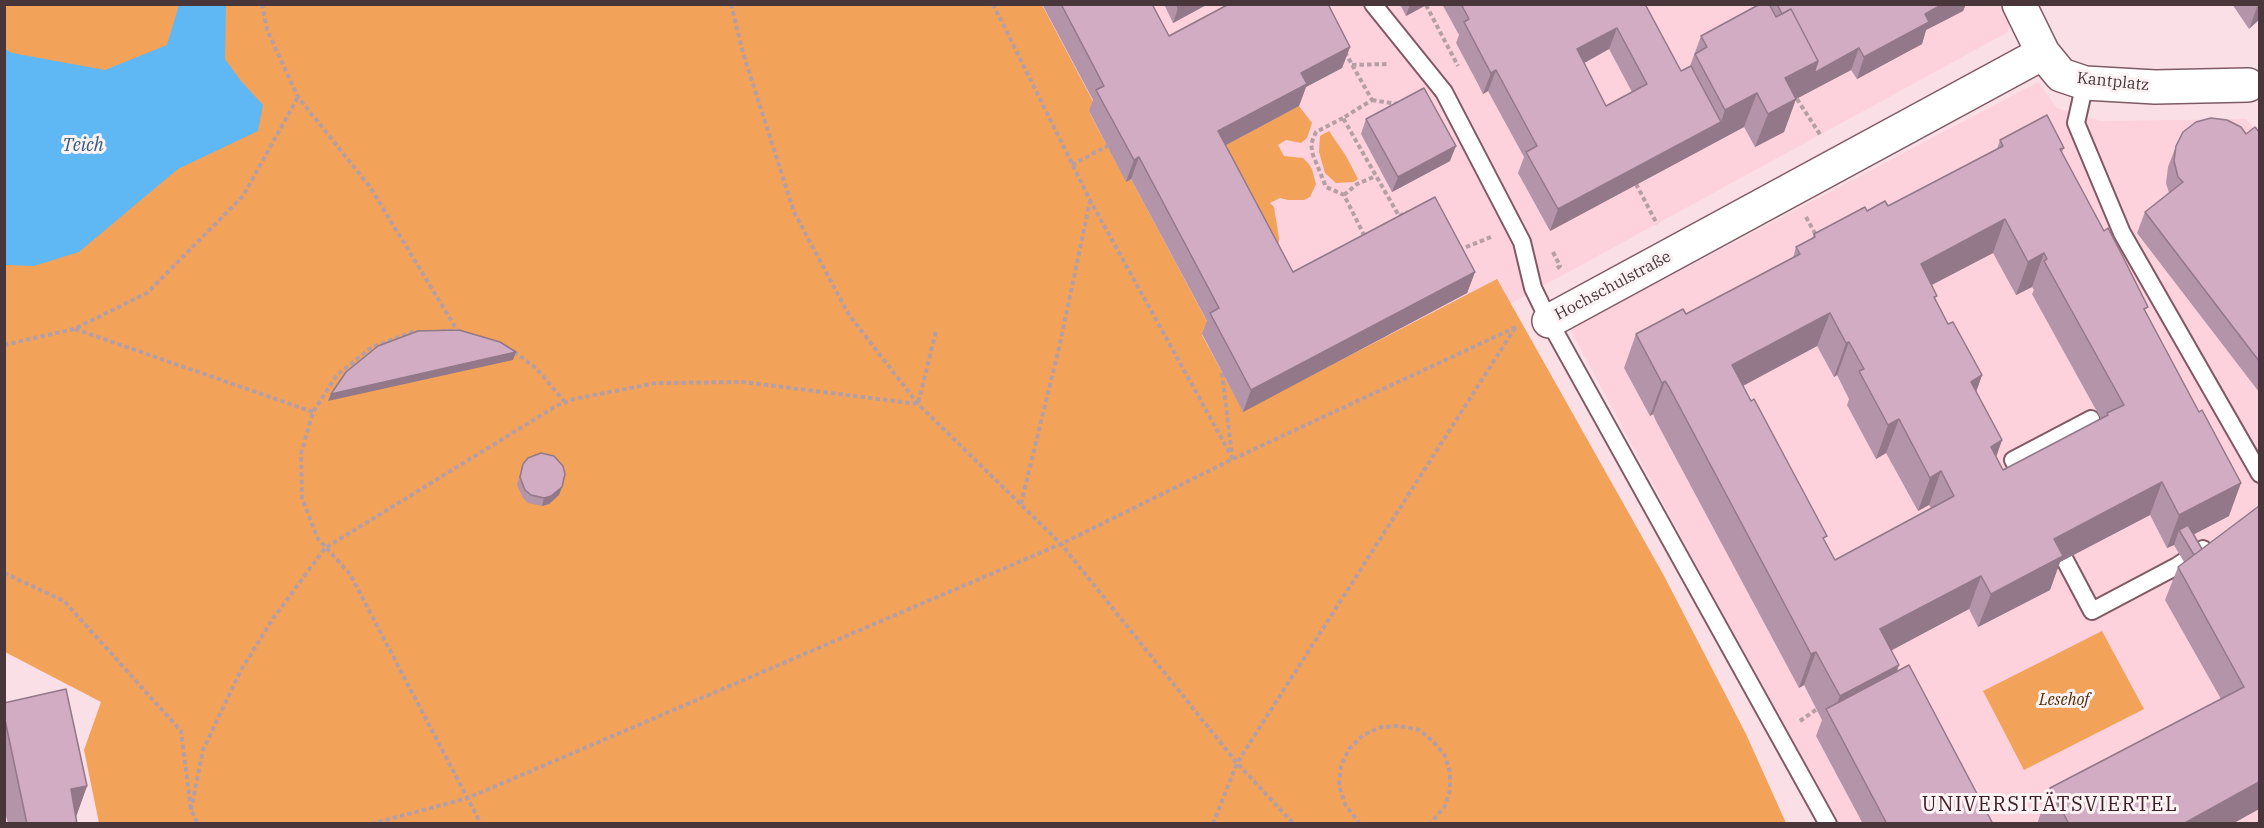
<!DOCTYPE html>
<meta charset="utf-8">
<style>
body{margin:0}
#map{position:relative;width:2264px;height:828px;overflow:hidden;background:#fbdfe7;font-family:"IBM Plex Serif",serif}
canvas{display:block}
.frame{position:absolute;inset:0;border:6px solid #48363b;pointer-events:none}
</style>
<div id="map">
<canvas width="2264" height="828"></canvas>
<div class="frame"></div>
</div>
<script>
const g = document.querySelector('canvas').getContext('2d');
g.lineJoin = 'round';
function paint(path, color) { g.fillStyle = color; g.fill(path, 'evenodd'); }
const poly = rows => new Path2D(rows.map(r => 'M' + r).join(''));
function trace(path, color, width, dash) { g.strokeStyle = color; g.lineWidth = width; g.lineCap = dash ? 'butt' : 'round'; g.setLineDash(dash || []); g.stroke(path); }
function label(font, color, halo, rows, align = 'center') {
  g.font = font + ' "IBM Plex Serif",serif'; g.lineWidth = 6; g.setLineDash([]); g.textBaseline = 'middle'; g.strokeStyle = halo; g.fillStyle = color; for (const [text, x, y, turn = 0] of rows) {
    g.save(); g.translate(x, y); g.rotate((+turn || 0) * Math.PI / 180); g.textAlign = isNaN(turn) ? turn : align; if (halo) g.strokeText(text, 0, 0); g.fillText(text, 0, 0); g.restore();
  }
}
paint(poly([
 [1042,5,2012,5,2008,32,1510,304,1497,279,1243,412,1089,111],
 [2038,82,2057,108,2101,121,2246,119,2260,136,2259,823,1834,823,1570,329]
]), '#fdd2dd');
paint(poly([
 [4,5,1042,5,1096,107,1089,111,1096,125,1126,181,1131,179,1211,329,1202,335,1243,411,1497,279,1663,574,1746,734,1786,823,99,823,84,750,101,702,5,652],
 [1299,106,1312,123,1307,138,1301,143,1286,140,1278,145,1284,156,1303,158,1308,163,1312,169,1316,184,1310,197,1304,200,1288,200,1280,198,1270,203,1274,207,1279,238,1276,277,1211,153],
 [1329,131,1346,156,1358,179,1354,182,1336,183,1325,173,1319,152,1320,136],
 [2102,631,2144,709,2024,770,1983,691]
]), '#f3a25a');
paint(poly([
 [179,5,226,5,225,59,241,81,263,105,258,131,178,169,79,252,34,266,5,265,5,49,12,53,105,70,167,45]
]), '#5fb8f3');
const service = poly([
 [1373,4,1444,92,1522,242,1533,288,1549,321,1828,824],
 [2085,83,2076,123,2122,233,2260,474],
 [2025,482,2013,460,2091,419],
 [2065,560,2092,611,2177,566,2203,549]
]);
const minor = poly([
 [2019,4,2043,53,2061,75,2085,83,2155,87,2248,85],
 [1549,321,2043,53]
]);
trace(service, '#805964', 20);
trace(minor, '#805964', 36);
trace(poly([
 [262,4,267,30,298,97,370,187,457,330],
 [731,4,743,53,794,212,849,315,918,404,1061,544,1237,763,1294,824],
 [993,4,1090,200,1233,459],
 [1426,5,1458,66],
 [1345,52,1372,100,1343,118,1399,216,1408,212],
 [1352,65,1387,64],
 [1797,99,1821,136],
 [1372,100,1397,104],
 [1343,118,1316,132,1311,144,1313,155,1326,187,1344,195,1365,237],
 [1072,165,1111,144],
 [1636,184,1657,224],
 [1344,195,1357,184,1376,176],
 [1806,217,1817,237],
 [1459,250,1491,237],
 [1553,252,1560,266,1555,270],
 [75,329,313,412],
 [441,331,460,331],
 [421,332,413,332,372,347,337,375,313,412,301,454,302,498,318,539,350,574,481,824],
 [4,345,74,329,147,293,243,196,298,97],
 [514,352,536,368,564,401],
 [1222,373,1232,455],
 [1021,504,1059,348,1090,201],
 [4,573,64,601,181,731,191,810,198,824],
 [1800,721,1817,709],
 [191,810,203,750,241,670,272,620,325,548,558,405,574,399,656,383,743,382,918,404,936,331],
 [371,824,468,798,1061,544,1233,459,1516,327],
 [1213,824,1237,763,1515,328],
 [1360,824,1345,804,1339,786,1341,766,1349,749,1363,735,1381,727,1400,726,1419,730,1434,742,1445,756,1450,772,1450,790,1445,806,1430,824]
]), '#b69ea5', 4, [4.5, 3]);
trace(service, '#fff', 16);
trace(minor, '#fff', 33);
paint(poly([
 [1042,4,1152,4,1169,36,1350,47,1342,68,1306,87,1299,106,1226,145,1293,272,1475,272,1467,293,1243,412,1202,334,1207,321,1131,179,1126,182,1089,111,1093,100],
 [1164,4,1208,4,1173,23],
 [1400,4,1428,4,1406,16],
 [1442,4,1645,4,1681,71,1690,66,1701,36,1759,5,1758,4,1966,4,1963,11,1926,30,1922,44,1857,79,1851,70,1796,99,1784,132,1755,147,1744,127,1550,231,1518,173,1524,157,1488,91,1483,94,1478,84,1456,43,1459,35],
 [1609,49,1632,92,1606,106,1584,63],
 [2232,4,2259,4,2249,29],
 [1366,119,1450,161,1392,192,1361,134],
 [2259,132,2259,392,2137,233,2145,212,2169,193,2166,183,2168,167,2176,146],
 [2000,140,2064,148,2062,152,2146,312,2229,516,2194,534,2202,549,2259,506,2259,809,2232,824,2039,824,2038,821,2050,788,2221,699,2165,600,2178,567,2184,562,2174,545,2167,548,2150,515,2060,562,2050,590,1978,627,1969,609,1891,650,1899,665,1896,672,1993,824,1863,824,1816,736,1822,720,1804,685,1799,688,1656,421,1653,414,1650,416,1624,368,1636,334,1686,314,1793,258,1796,247,1812,239,1814,234,1867,211,1888,206,1997,149],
 [1993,253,2016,295,2032,287,2034,290,2032,294,2101,419,2003,470,1996,457,2002,440,1976,392,1982,375,1948,324,1936,300,1932,285],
 [1817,346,1834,377,1837,375,1849,399,1847,405,1876,459,1886,453,1918,511,1929,505,1931,508,1835,560,1743,386],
 [523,464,562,487,559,495,549,504,542,506,528,503,523,498,517,485],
 [4,703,87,786,76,816,77,824,8,824,4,808]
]), '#b494a8');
paint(poly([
 [1185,4,1208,4,1173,23,1178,8],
 [1410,4,1428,4,1406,16],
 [1943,4,1966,4,1963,11,1926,30,1922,44,1857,79,1864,57,1925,14],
 [2259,5,2259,20,2249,29,2257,7],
 [1617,28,1609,49,1570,71,1577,49],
 [1350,47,1342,68,1306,87,1299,106,1211,153,1218,131,1301,73],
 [1859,48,1851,70,1796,99,1784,132,1755,147,1768,114,1785,78,1818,61],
 [1496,70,1488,91,1483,94,1491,73],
 [1757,93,1744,127,1550,231,1558,209,1721,122,1725,110],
 [1456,146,1450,161,1392,192,1398,177],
 [1139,157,1131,179,1126,182,1134,160],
 [2005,219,1993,253,1908,297,1921,264],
 [2044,253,2032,287,2016,295,2028,262],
 [1475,272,1467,293,1243,412,1251,390],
 [1830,313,1817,346,1720,398,1732,365],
 [1849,342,1837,375,1834,377,1846,343],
 [516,352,513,360,328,401,331,394],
 [1982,375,1970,409,1971,382],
 [1665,381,1653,414,1650,416,1662,383],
 [1899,419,1886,453,1876,459,1888,425],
 [2002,440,1990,474,1991,447],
 [1941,471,1929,505,1918,511,1930,478],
 [2162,482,2150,515,2060,562,2050,590,1978,627,1991,594,2054,539],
 [2241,483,2229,516,2185,539,2179,530,2174,545,2167,548,2179,515],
 [562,487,559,495,549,504,542,506,544,498],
 [1981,576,1969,609,1868,663,1880,629],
 [1816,652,1804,685,1799,688,1811,654],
 [1899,665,1887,698,1831,719,1840,696],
 [2259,782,2259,809,2232,824,2183,824],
 [87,786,75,820,71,789]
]), '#927888');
const building = poly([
 [1061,4,1152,4,1169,36,1229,4,1328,4,1350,47,1301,73,1307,84,1218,131,1293,272,1435,197,1475,272,1251,390,1210,313,1219,308,1139,157,1134,160,1096,90,1104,86,1061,4],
 [1177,4,1185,4,1178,8,1177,4],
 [1461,4,1645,4,1681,71,1691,66,1721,122,1558,209,1526,152,1537,146,1496,70,1491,73,1485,62,1464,22,1469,19,1461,4],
 [1617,28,1647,84,1606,106,1577,49,1617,28],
 [1760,4,1769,4,1776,17,1791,9,1818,61,1785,78,1796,99,1768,114,1757,93,1725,110,1695,54,1707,47,1701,36,1760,4],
 [1777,4,1943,4,1925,14,1929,22,1864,57,1859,48,1814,73,1818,61,1791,9,1782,14,1777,4],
 [1424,88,1456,146,1398,177,1366,119,1424,88],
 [2047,115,2064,148,2060,149,2104,231,2108,228,2120,251,2148,307,2144,309,2199,412,2202,410,2241,483,2179,515,2162,482,2054,539,2063,556,1991,594,1981,576,1880,629,1899,665,1840,696,1816,652,1811,654,1669,387,1665,381,1662,383,1636,334,1683,309,1686,314,1800,254,1796,247,1815,237,1814,234,1865,207,1867,211,1885,201,1888,206,2003,146,2000,140,2047,115],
 [2005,219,2028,262,2044,253,2047,259,2044,261,2124,405,2107,413,2108,415,2003,470,1991,447,2002,440,1971,382,1982,375,1953,322,1948,324,1934,297,1937,296,1921,264,2005,219],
 [1830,313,1846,343,1849,342,1864,369,1859,371,1888,425,1899,419,1930,478,1941,471,1954,496,1835,560,1823,538,1827,536,1754,399,1751,401,1732,365,1830,313],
 [2211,118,2227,120,2241,127,2246,134,2255,127,2259,132,2259,361,2145,212,2183,182,2178,177,2174,161,2176,146,2183,132,2196,122,2211,118],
 [459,330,500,342,516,352,331,394,346,372,378,346,418,331,459,330],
 [541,453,554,456,563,466,565,474,562,487,551,496,544,498,531,495,525,490,520,477,523,464,528,458,541,453],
 [2259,506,2259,782,2183,824,2069,824,2050,788,2244,687,2178,567,2259,506],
 [2188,525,2202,549,2194,555,2179,530,2188,525],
 [1909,665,1993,824,1887,824,1826,709,1909,665],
 [66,689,87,786,71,789,77,824,27,824,4,715,4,703,66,689]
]);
paint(building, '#d1acc3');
trace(building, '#927888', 1.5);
label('16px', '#48363b', '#fcf2f4', [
 ["Kantplatz",2113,82,6],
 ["Hochschulstraße",1613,286,-28]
]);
label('italic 16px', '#502b05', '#fcf2f4', [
 ["Lesehof",2064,700]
]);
label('italic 18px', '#2d5b7b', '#fcf2f4', [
 ["Teich",83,146]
]);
g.letterSpacing = '1.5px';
label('20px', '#3e1d28', '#fcf2f4', [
 ["UNIVERSITÄTSVIERTEL",2050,805]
]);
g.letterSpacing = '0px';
</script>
